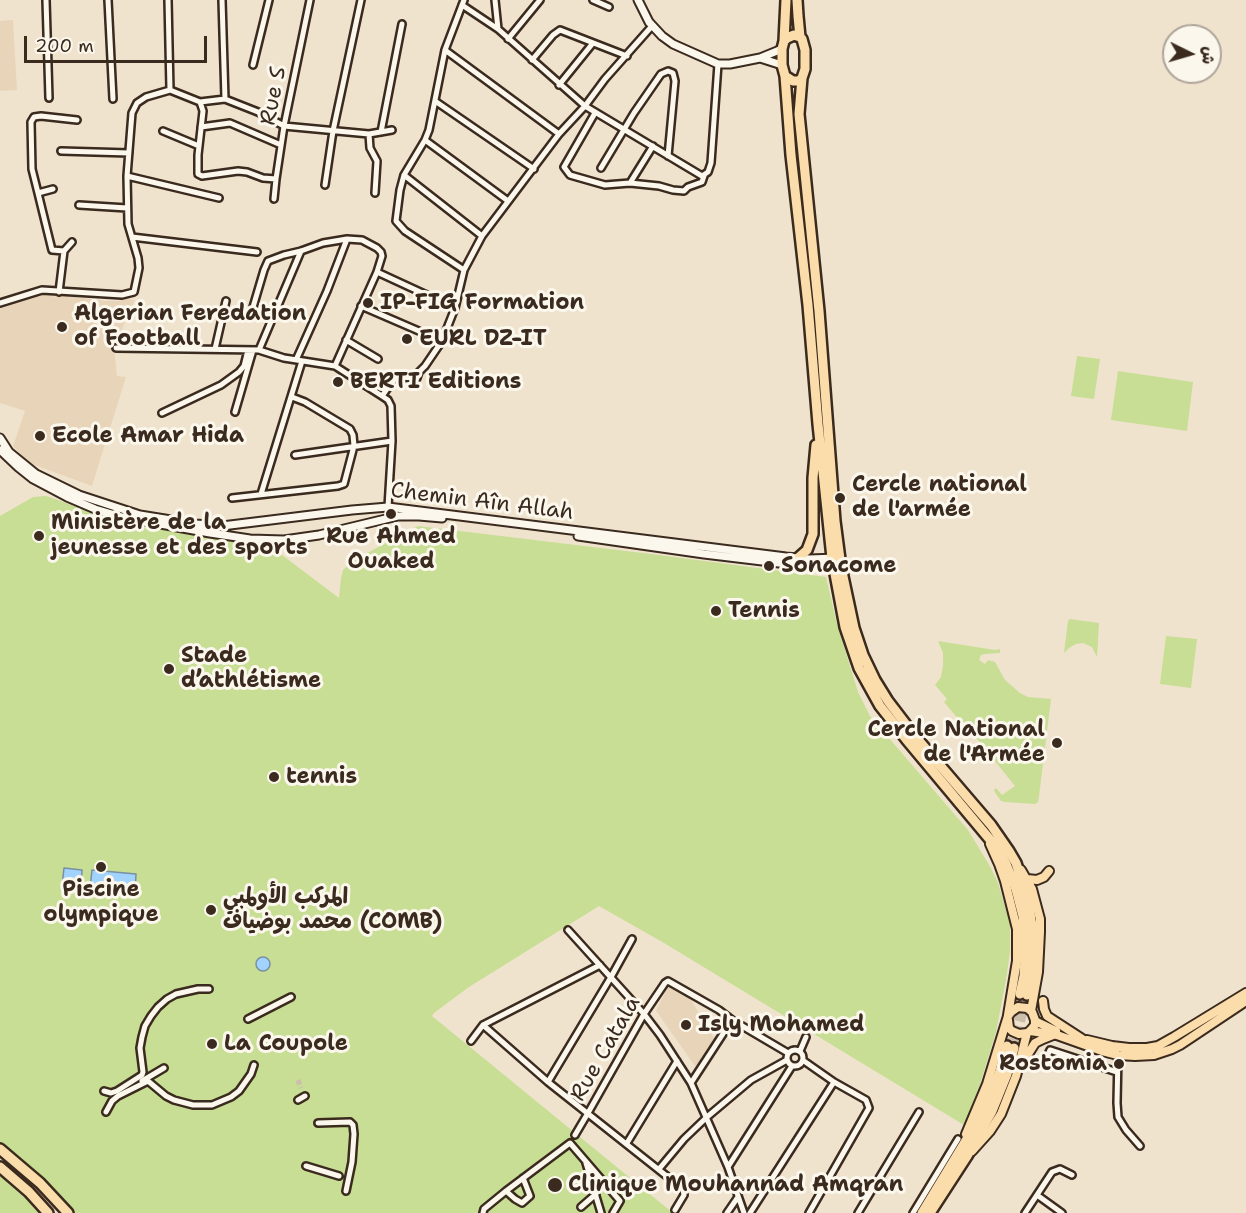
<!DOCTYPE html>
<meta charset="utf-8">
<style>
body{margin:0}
#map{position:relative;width:1246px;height:1213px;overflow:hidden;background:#f0e3ce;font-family:"Shantell Sans","Playpen Sans Arabic",sans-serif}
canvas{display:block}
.north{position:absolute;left:1162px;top:24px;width:60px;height:60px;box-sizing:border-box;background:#fbf7ec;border:2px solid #aea59a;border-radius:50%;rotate:95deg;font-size:16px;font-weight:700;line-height:24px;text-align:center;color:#3b2a1e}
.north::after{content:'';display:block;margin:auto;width:21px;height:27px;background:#3b2a1e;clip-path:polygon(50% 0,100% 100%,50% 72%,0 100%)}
.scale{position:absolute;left:24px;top:36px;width:183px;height:27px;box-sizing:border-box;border:3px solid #3b2a1e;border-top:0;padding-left:8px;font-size:18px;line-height:21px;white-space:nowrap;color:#3b2a1e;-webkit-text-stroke:4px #fbf7ec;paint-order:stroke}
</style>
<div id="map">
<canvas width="1246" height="1213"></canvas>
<div class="north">ش</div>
<div class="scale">200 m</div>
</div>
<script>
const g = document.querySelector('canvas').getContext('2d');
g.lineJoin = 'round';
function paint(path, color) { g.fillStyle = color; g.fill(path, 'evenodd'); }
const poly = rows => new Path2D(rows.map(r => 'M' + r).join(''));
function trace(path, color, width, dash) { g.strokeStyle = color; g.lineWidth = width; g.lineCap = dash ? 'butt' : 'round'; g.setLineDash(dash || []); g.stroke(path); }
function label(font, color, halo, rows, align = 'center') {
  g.font = font + ' "Shantell Sans","Playpen Sans Arabic",sans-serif'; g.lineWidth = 6; g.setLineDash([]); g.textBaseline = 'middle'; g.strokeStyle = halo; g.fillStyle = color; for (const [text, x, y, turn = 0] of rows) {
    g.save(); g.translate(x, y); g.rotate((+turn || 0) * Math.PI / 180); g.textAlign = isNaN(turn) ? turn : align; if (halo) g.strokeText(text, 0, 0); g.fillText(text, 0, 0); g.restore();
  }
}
paint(poly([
 [13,20,17,90,0,91,0,21],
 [38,294,59,297,60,295,106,301,120,301,121,298,135,300,114,347,117,376,126,377,92,486,29,463,13,446,25,411,0,403,0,306],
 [668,986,685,990,714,1038,700,1063,695,1066,656,1011]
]), '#e8d5b9');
paint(poly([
 [1077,356,1100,359,1094,399,1071,396],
 [1118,371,1193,382,1187,431,1111,420],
 [46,496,61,501,99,516,257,547,282,555,339,598,341,578,343,570,349,564,356,559,418,526,651,554,826,577,837,624,858,692,870,716,968,830,991,868,998,883,1010,923,1010,951,1006,980,996,1032,980,1084,964,1125,664,943,599,906,469,987,446,1004,434,1013,432,1016,673,1213,74,1213,47,1183,0,1143,0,516,33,497],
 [1070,619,1099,623,1097,657,1092,647,1083,643,1076,644,1069,648,1064,653,1068,621],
 [1166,636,1197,639,1191,688,1160,684],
 [938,641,995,650,1000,649,1000,653,985,654,981,655,979,660,985,664,988,660,995,662,1005,680,1020,693,1028,697,1051,699,1039,796,1038,802,1035,804,1005,802,1001,801,996,794,994,790,996,788,1002,795,1015,786,961,719,960,721,944,702,947,699,935,685,941,677,943,666,943,653],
 [0,1175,27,1199,40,1213,0,1213]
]), '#c7de94');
const water = poly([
 [64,868,82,870,81,887,62,886,64,868],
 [92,870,136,874,135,892,90,889,92,870],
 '256 964a7 7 0 1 1 14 0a7 7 0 1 1-14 0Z'
]);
paint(water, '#a1d3fe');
trace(water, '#788fa4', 1.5);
trace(poly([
 [298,1080,301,1088]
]), '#ccbeab', 5, [5, 2.5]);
trace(poly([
 [1007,1046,1020,994],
 [1014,1048,1027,995]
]), '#ccbeab', 9, [9, 4.5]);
const street = poly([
 [46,0,49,98],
 [108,0,113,99],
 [168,0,170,90],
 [222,0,225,99],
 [464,0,445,50,429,130,425,140,404,175,400,190,396,221,405,231,464,270],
 [495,0,498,29],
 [593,0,609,7],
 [462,5,498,29,585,106,702,176,708,172,711,163,718,64],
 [508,39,540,0],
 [445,50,559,134],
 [532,60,553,35,560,30,627,56],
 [253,65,269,0],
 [559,85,593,43],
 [435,101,534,169],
 [200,102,203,111,198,155,198,174,202,176,238,171,247,172,263,178,276,179],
 [595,113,564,167,570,175,605,185,630,183,659,186,673,190,684,191,688,187,702,182,704,176],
 [201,127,230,123,281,145],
 [163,131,199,146],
 [381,132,402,24],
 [369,134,370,148,377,161,375,193],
 [425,140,508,201],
 [61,151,129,153],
 [601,168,634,113,661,74,668,71,673,73,675,81,668,156],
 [404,175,482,236],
 [127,176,219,198],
 [630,183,653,146],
 [325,185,333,131,361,0],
 [53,189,38,193,52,250,64,251],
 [38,193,32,169,31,122,34,117,41,116,77,120],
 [274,199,276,179,284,126,310,0],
 [79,205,127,208],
 [132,237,257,252],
 [377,272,455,308],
 [59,292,64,251,72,242],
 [0,303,42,290,122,295,134,292,139,268,138,258,128,224,127,176,132,113,137,103,146,97,170,90,200,102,225,99,258,112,284,126,369,134,392,130],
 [361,306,442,341],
 [251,314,264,270,268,261,284,255,301,251,323,243,347,239,362,240,377,248,381,252,382,256,377,272,335,366],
 [346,340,378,359],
 [116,348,259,350,284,358,335,366,382,396,388,400,391,406,392,441,388,507],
 [215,349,226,301],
 [259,350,301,251],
 [296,360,327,291,347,239],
 [382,396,392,382,398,377,417,378,419,372,425,366,442,341,455,308,464,270,482,236,559,134,585,106,605,79,652,26],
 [235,412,253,350],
 [162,413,221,385,239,372,244,366,248,350],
 [295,455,392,441],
 [261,494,302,361],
 [232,498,338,486,344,484,354,446,353,435,350,429,305,402,292,397],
 [568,930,644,1014,660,1035,691,1083,728,1167,744,1213],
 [248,1019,291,997],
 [483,1025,548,1082,683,1189,684,1195,675,1210],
 [471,1041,483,1025,600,965],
 '787 1058a8 8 0 1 1 16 0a8 8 0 1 1-16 0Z',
 [800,1051,806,1037],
 [1118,1055,1117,1103,1118,1117,1126,1130,1140,1146],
 [804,1061,834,1082,866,1100,869,1108,809,1213],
 [1043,1065,1050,1050,1117,1072],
 [142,1081,164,1068],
 [548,1082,611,977,632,939],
 [691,1083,732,1020],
 [104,1091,111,1093,117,1091,142,1075,143,1072,140,1048,142,1037,145,1026,151,1016,158,1007,167,999,176,994,198,989,209,989],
 [298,1100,305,1096],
 [106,1112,112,1101,118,1096,148,1081,166,1096,174,1100,193,1105,212,1105,231,1097,239,1091,251,1074,254,1065],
 [318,1123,350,1122,353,1125,354,1134,352,1162,346,1191],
 [575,1135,588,1113,644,1014,665,983,668,981,719,1010,732,1020,788,1053],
 [627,1143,677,1061],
 [586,1163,601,1213],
 [306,1166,339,1176],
 [728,1167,792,1066],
 [659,1169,684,1139,707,1117,751,1080,787,1060],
 [506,1191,515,1199,522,1203,530,1196,523,1178],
 [1037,1195,1062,1213],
 [581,1207,596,1194],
 [483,1213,484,1209,506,1191,570,1143,620,1201,613,1213],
 [727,1213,738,1197],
 [750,1213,834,1082],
 [858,1213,919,1112],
 [913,1213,958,1139],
 [1025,1213,1052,1172,1060,1169,1072,1175]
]);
const secondary = poly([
 [638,0,649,22,662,36,673,44,718,64,730,64,760,58,782,49],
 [760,58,782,65],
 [0,438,9,452,36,474,79,495,140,515,196,524,222,526,352,510,388,507,786,557,809,559,837,558],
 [0,450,18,467,33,479,67,497,95,509,122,517,210,533,250,539,284,540,319,535,398,516,419,516,442,518],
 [578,536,704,554,779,563,838,567]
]);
const primary = poly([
 [990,844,999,864,1005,881,1017,929,1017,961,1008,1015],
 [1021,870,1032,889,1040,919,1040,932,1038,972,1031,1011],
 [1027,879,1037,880,1044,877,1049,871],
 [1043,1001,1044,1009,1047,1016,1084,1040],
 [1035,1021,1056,1031],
 [1030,1031,1057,1035,1102,1051,1118,1055,1135,1056,1154,1055,1172,1049,1180,1045,1246,1001],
 [1087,1040,1112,1046,1129,1048,1147,1048,1158,1046,1174,1037,1246,993],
 [1023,1062,1035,1043,1043,1039,1053,1035],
 [966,1134,987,1084,1008,1016,1011,1012,1018,1007,1027,1008,1032,1012,1035,1020,1035,1025,1030,1031,1027,1033,1019,1034,1012,1031,1009,1028,1008,1020],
 [972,1151,990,1131,1001,1114,1016,1076,1027,1033]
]);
const highway = poly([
 [797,0,798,16,800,37],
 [784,41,787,38,794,35,800,37,802,39,805,50,805,69,802,78,799,81,793,81,785,76,782,65,782,49,784,41,786,0],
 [785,76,791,155,808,305,818,424,832,558,845,627,859,668,880,706,906,739,997,848,1006,864,1016,889,1023,916,1025,942,1025,958,1024,976,1020,994],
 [802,78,799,114,819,311,835,521,841,567,854,628,863,655,875,680,888,701,914,735,991,825,1009,851,1016,863,1028,900,1032,926,1032,960,1027,995],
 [798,558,807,550,813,534,813,478,816,445],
 [0,1149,40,1183,68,1213],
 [0,1167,29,1192,48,1213],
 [922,1213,982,1114,1000,1071,1007,1046],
 [930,1213,967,1156,992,1111,1007,1074,1014,1048]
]);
trace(street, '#3b2a1e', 10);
trace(secondary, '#3b2a1e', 11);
trace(primary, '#3b2a1e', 12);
trace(highway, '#3b2a1e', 14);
trace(street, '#fbf7ec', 5);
trace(secondary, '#fbf7ec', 7);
trace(primary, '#fbddab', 8);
trace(highway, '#fbddab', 9);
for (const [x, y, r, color] of [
 [368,303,6,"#3b2a1e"],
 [62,327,6,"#3b2a1e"],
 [407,339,6,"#3b2a1e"],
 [338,382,6,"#3b2a1e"],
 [40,436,6,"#3b2a1e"],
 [840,498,6,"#3b2a1e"],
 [391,514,6,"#3b2a1e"],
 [39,536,6,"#3b2a1e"],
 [769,566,6,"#3b2a1e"],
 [716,611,6,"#3b2a1e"],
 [169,669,6,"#3b2a1e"],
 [1057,743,6,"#3b2a1e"],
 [274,777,6,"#3b2a1e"],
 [101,867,6,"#3b2a1e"],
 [211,910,6,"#3b2a1e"],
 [686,1025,6,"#3b2a1e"],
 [212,1044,6,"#3b2a1e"],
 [1119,1064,6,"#3b2a1e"],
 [555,1185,8,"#3b2a1e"]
]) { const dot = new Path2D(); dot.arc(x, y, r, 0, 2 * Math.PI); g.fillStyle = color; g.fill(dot); trace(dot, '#fbf7ec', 2); }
label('22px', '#3b2a1e', '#fbf7ec', [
 ["Rue S",274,96,-79],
 ["Chemin Aîn Allah",482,502,7],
 ["Rue Catala",606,1049,-60]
]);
label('bold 22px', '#3b2a1e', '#fbf7ec', [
 ["IP-FIG Formation",380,303],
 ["Algerian Feredation",74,314],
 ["of Football",74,339],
 ["EURL DZ-IT",419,339],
 ["BERTI Editions",350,382],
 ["Ecole Amar Hida",52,436],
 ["Cercle national",852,485],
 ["de l'armée",852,510],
 ["Ministère de la",51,523],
 ["jeunesse et des sports",51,548],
 ["Rue Ahmed",391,537,"center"],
 ["Ouaked",391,562,"center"],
 ["Sonacome",781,566],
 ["Tennis",728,611],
 ["Stade",181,656],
 ["d’athlétisme",181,681],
 ["Cercle National",1045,730,"right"],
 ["de l'Armée",1045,755,"right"],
 ["tennis",286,777],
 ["Piscine",101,890,"center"],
 ["olympique",101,915,"center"],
 ["المركب الأولمبي",223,897],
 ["محمد بوضياف (COMB)",223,922],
 ["Isly Mohamed",698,1025],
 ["La Coupole",224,1044],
 ["Rostomia",1107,1064,"right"],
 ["Clinique Mouhannad Amqran",568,1185]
], 'left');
</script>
